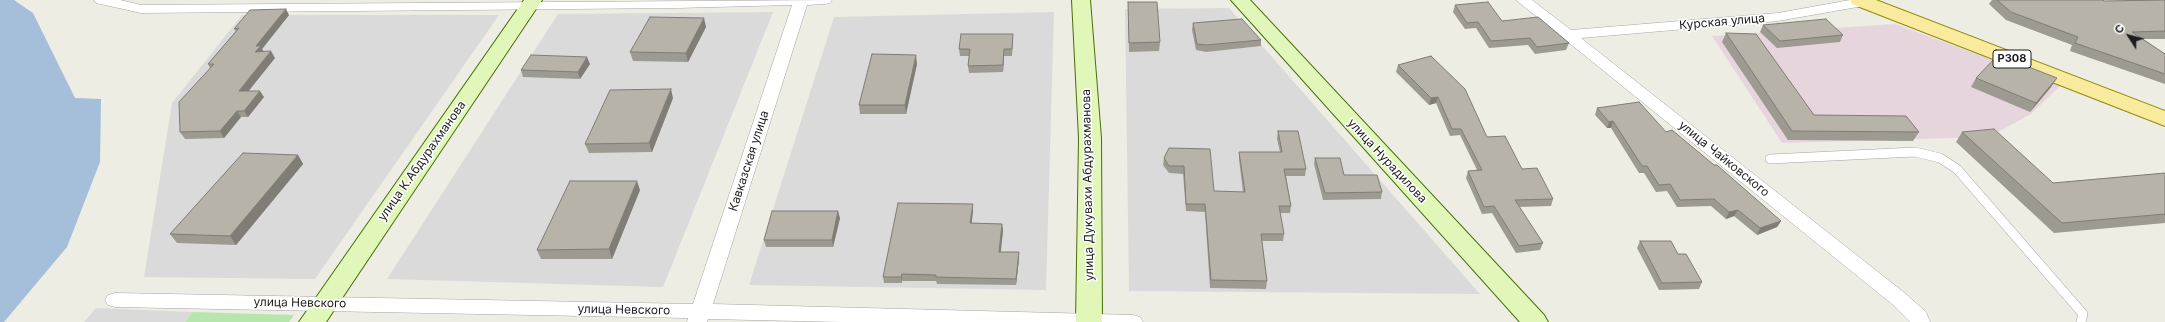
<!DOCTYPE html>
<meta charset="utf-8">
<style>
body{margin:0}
#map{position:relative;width:2165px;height:322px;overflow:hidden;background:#eeede3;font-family:Inter,sans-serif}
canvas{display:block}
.north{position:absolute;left:2109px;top:16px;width:40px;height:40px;-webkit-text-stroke:3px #fff;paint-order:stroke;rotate:306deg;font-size:11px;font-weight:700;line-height:16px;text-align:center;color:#1d1d1d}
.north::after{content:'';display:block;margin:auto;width:14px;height:18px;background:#1d1d1d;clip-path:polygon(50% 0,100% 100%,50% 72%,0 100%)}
</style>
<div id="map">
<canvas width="2165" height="322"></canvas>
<div class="north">С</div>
</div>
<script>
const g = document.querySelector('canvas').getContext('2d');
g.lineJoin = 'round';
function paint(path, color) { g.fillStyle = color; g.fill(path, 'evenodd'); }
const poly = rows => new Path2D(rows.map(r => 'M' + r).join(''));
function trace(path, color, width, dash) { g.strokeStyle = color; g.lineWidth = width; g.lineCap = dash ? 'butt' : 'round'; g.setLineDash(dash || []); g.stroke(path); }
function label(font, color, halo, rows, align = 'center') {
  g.font = font + ' Inter,sans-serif'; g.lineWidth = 3; g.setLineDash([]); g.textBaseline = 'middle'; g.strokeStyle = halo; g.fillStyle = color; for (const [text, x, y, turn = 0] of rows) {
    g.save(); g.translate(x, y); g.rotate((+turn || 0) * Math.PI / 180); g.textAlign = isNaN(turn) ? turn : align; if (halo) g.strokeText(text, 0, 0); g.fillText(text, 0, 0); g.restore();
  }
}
paint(poly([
 [1229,8,1480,294,1129,291,1125,9],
 [773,12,663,287,387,279,558,14],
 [1054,12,1046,290,749,285,834,17],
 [242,15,499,15,315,279,144,277,172,103],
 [96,308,193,312,185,322,84,322]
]), '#dbdada');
paint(poly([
 [1895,24,2061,85,2031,114,1989,137,1782,143,1712,36]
]), '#e7d5de');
paint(poly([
 [193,312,294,315,289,322,185,322]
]), '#b6e6ab');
paint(poly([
 [0,0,14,0,33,13,75,98,101,99,100,162,67,247,4,322,0,322]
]), '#a5beda');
const lane = poly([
 [1770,159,1915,152,1940,158,1957,169,2083,314,2081,322]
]);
const street = poly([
 [94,0,120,0,141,5,832,0,830,3,825,4,807,5,713,304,1133,315,1140,317,1143,322,842,322,708,319,707,322,687,322,688,318,115,307,108,305,105,300,108,295,115,293,693,304,792,5,676,8,141,13,96,3,94,0],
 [1516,0,1532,0,1571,30,1778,13,1850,0,1869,0,1870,2,1868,5,1863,6,1778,21,1581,38,1906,294,1926,312,1930,322,1910,322,1892,304,1516,0]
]);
const secondary = poly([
 [524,0,542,0,326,322,299,322,524,0],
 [1072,0,1090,0,1101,138,1102,322,1076,322,1079,138,1072,0],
 [1231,0,1250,0,1544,315,1548,322,1520,322,1231,0]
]);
const primary = poly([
 [1850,0,1876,0,2165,111,2165,126,1852,4,1850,0]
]);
trace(lane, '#a4a4a4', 10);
trace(street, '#a4a4a4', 1);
trace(secondary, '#466f09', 2);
trace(primary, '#908a06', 2);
trace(lane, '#fff', 9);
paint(street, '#fff');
paint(secondary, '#e1f6b9');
paint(primary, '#f8eb9e');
paint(poly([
 [1992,0,2103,0,2104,1,2165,0,2165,39,2143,39,2165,54,2165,84,2070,51,2072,45,2006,20,1989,4],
 [1128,2,1160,42,1159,51,1129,52],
 [1455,5,1569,43,1566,50,1535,54,1528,45,1489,48,1476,28,1465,29,1453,12],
 [289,15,262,49,264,52,275,58,248,91,264,97,248,117,241,117,224,138,185,139,180,132,210,68,208,64,236,31,234,29],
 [1193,23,1261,40,1261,46,1206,52,1196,50,1192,30],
 [1763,25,1843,35,1840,42,1777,48,1760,32],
 [706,27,688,62,633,61,630,52],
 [1726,33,1814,115,1919,132,1913,141,1788,140,1722,42],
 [1013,41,1012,56,1004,56,1003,72,969,73,968,66,969,56,960,56,959,49],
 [1431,56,1487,137,1522,169,1553,199,1551,206,1519,207,1543,243,1540,250,1516,253,1492,213,1482,214,1466,178,1468,171,1477,170,1460,135,1450,136,1436,103,1429,105,1396,72,1398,65],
 [590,64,580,79,523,77,521,70],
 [917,64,906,114,860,114,859,105],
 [1976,78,2051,87,2030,112,1971,87],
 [673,98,652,152,589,153,585,144],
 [1597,108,1666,132,1714,165,1781,221,1777,227,1757,235,1734,216,1726,219,1711,206,1677,207,1667,191,1656,192,1644,173,1639,173,1611,128,1607,128,1595,115],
 [1278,131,1306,169,1305,176,1286,176,1291,206,1290,213,1280,213,1284,234,1283,241,1262,241,1267,281,1266,289,1210,288,1205,212,1186,211,1183,174,1169,173,1163,165,1164,158,1169,148,1214,191,1243,192,1239,159,1239,152,1280,152,1277,139],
 [1962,132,2053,183,2165,173,2165,223,2054,233,1956,142],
 [298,155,303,164,236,245,177,243,170,234],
 [1315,158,1344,175,1382,192,1381,199,1323,200,1314,164],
 [640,190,612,259,541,259,537,250],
 [973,211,971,223,1002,224,1003,231,1000,252,1019,252,1019,259,1016,285,937,284,936,281,902,281,902,283,884,283,883,277],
 [840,218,833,247,766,247,764,240],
 [1640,241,1678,254,1702,282,1699,289,1659,290,1637,248]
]), '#9d9a91');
paint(poly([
 [286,9,289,15,262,49,264,52,255,52,256,46],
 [704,18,706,27,688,62,686,53],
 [1004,49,1004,56,1003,72,1003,65],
 [271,51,275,58,243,98,239,91],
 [916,55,917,64,906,114,905,105],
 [587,57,590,64,580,79,578,72],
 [2057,78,2051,87,2030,112,2036,103],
 [671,89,673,98,652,152,649,143],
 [260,91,264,97,248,117,244,111],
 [1438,97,1436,103,1429,105,1431,98],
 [237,111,241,117,224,138,220,131],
 [1613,121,1611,128,1607,128,1609,122],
 [298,155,303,164,236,245,230,236],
 [637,181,640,190,612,259,609,249],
 [973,204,973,211,971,230,970,223],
 [1738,210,1734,216,1726,219,1729,212],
 [838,211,840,218,833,247,832,240],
 [1781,221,1777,227,1757,235,1760,228],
 [1002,224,1003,231,1000,259,999,252],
 [1019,252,1019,259,1016,285,1016,279],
 [902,274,902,283,901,277]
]), '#807d76');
const building = poly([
 [1997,0,2103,0,2104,1,2165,0,2165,31,2132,32,2165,54,2165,74,2075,43,2078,37,2011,12,1997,0],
 [1128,2,1157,2,1160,42,1129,43,1128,2],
 [1488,2,1502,21,1538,17,1569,43,1537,47,1530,38,1491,41,1478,22,1467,23,1455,5,1488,2],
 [286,9,256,46,261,46,255,52,271,51,239,91,260,91,244,111,237,111,220,131,180,132,179,102,214,64,208,64,239,28,234,29,250,10,286,9],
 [650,17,704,18,686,53,630,52,650,17],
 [1242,19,1261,40,1206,45,1197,44,1193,23,1242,19],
 [1826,19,1843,35,1780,41,1763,25,1826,19],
 [1726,33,1756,34,1814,115,1906,116,1919,132,1792,131,1726,33],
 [961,34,1013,34,1012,49,1004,49,1003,65,968,66,970,49,959,49,961,34],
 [872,54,916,55,905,105,859,105,872,54],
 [531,55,587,57,578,72,521,70,531,55],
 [1998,55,2057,78,2036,103,1976,78,1998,55],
 [1431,56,1465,89,1487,137,1505,136,1522,169,1537,168,1553,199,1515,200,1543,243,1519,246,1494,206,1484,207,1468,171,1482,170,1461,129,1452,129,1438,97,1431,98,1398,65,1431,56],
 [671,89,649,143,585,144,610,90,671,89],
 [1639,102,1666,132,1672,130,1714,165,1717,165,1781,221,1760,228,1738,210,1729,212,1714,199,1680,200,1670,184,1659,185,1647,166,1642,166,1613,121,1609,122,1597,108,1639,102],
 [1994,129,2053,183,2165,173,2165,214,2062,223,1962,132,1994,129],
 [1278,131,1298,131,1306,169,1284,169,1291,206,1279,206,1284,234,1261,234,1267,281,1211,280,1205,204,1186,204,1184,166,1169,166,1164,158,1169,148,1210,149,1214,191,1245,192,1239,152,1282,152,1278,131],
 [243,153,298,155,230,236,170,234,243,153],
 [1315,158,1340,158,1344,175,1377,175,1382,192,1325,193,1315,158],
 [570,181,637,181,609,249,537,250,570,181],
 [898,203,973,204,970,223,1002,224,999,252,1019,252,1016,279,936,277,936,275,902,274,901,277,883,277,898,203],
 [772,211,838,211,832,240,764,240,772,211],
 [1640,241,1671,241,1678,254,1686,254,1702,282,1662,283,1640,241]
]);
paint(building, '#b7b3a9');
trace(building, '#807d76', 1);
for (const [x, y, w] of [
 [2012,59,38]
]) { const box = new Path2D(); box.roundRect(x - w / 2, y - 9, w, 18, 3); g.fillStyle = '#fff'; g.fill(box); trace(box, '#1d1d1d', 1); }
label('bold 11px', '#1d1d1d', null, [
 ["P308",2012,59]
]);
label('12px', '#1d1d1d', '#fff', [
 ["Курская улица",1722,22,-5],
 ["улица Чайковского",1724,159,39],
 ["улица К.Абдурахманова",422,161,-55],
 ["Кавказская улица",749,161,-72],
 ["улица Нурадилова",1387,161,47],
 ["улица Дукувахи Абдурахманова",1088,185,-91],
 ["улица Невского",300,303,1],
 ["улица Невского",624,310,1]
]);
</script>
